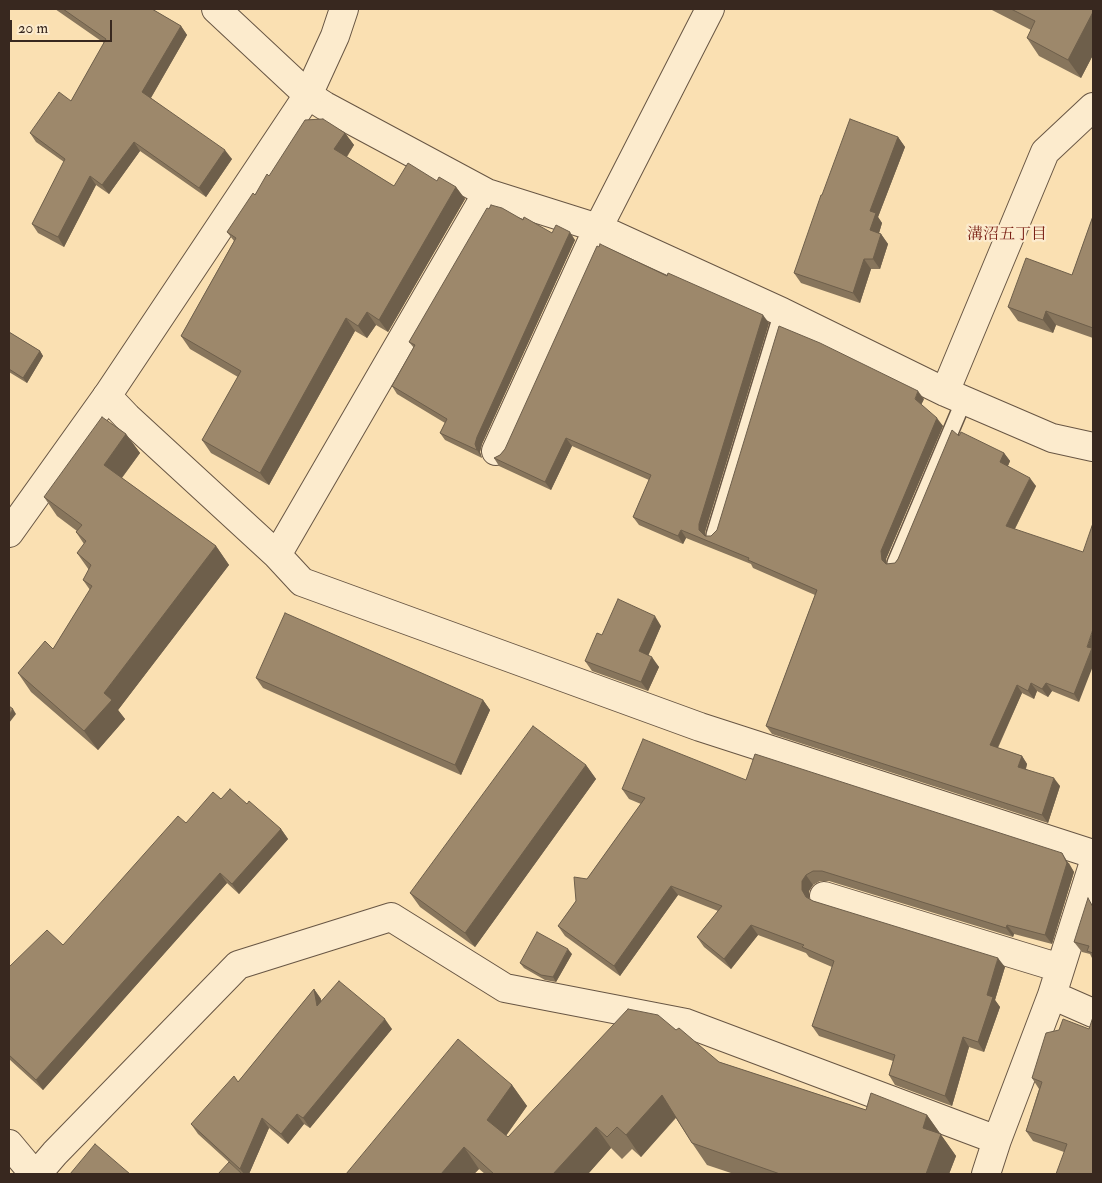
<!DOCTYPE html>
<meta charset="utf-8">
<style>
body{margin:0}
#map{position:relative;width:1102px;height:1183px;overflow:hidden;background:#fae0b2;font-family:"IM FELL Double Pica",serif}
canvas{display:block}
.frame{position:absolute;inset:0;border:10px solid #38281f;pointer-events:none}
.scale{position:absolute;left:10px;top:20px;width:102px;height:22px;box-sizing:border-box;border:2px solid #38281f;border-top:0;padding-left:6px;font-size:15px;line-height:18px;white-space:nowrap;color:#38281f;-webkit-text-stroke:4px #fcebcd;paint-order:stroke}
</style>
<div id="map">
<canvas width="1102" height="1183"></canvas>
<div class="frame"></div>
<div class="scale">20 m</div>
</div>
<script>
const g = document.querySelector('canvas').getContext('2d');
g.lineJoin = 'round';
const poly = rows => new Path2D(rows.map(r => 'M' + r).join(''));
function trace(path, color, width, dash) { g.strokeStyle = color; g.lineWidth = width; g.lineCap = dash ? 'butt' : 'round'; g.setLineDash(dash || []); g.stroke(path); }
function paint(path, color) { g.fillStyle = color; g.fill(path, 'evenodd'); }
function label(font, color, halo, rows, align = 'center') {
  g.font = font + ' "IM FELL Double Pica","Noto Serif JP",serif'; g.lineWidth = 4.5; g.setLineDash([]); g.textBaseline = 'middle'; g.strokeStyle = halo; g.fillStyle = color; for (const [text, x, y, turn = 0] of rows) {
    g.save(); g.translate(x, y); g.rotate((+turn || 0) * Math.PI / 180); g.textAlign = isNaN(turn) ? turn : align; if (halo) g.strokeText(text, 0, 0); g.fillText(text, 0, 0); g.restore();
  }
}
const service = poly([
 [714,535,782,312],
 [895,563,964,400]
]);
const minor = poly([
 [216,9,308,95,325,106,487,193,598,228,782,312,945,392,1052,438,1093,447],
 [945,392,1045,152,1093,107],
 [107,396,127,417,277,555,302,582,700,727,1093,854],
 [496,451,598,228,710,9],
 [277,555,487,193],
 [824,896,1060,968],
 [1052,995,1093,1013],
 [9,1144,34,1174],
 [37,1174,55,1153,238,965,391,917,505,988,686,1023,997,1140],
 [986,1174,997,1140,1052,995,1093,865]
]);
const tertiary = poly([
 [9,533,107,396,308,95,335,36,344,9]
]);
trace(service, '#685644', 18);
trace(minor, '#685644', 30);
trace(tertiary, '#685644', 30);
trace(service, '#fcebcd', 15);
trace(minor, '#fcebcd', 28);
trace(tertiary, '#fcebcd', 28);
paint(poly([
 [55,9,152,9,181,26,187,35,151,98,232,159,206,197,140,151,109,194,96,185,64,247,38,233,32,224,64,162,36,142,30,133,71,101,104,43],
 [990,9,1093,9,1093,55,1081,78,1039,56,1027,38,1031,30],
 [345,133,354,145,347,157,394,186,437,181,456,187,465,199,388,332,376,325,367,338,355,331,269,485,211,453,202,440,238,377,190,349,181,336,234,241,227,232,269,176],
 [898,137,905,147,878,217,882,223,879,233,881,234,888,244,880,269,871,269,860,303,801,283,794,273,822,195],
 [489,209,523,220,552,233,575,240,482,444,480,452,482,458,445,440,440,433,445,423,397,394,392,386,414,348,409,342],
 [1093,216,1093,338,1056,325,1053,333,1018,321,1008,307,1072,275],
 [667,276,769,323,705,532,705,536,711,536,924,399,921,405,943,426,886,559,887,564,895,563,898,559,959,436,1004,453,1010,461,1008,466,1036,486,1015,529,1079,702,1052,691,1048,697,1037,691,1034,699,1022,693,998,748,1022,756,1027,764,1026,769,1060,786,1048,823,772,734,766,726,815,595,753,568,751,564,686,538,683,544,639,525,633,517,649,480,572,446,551,490,499,466,494,458,500,455],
 [9,332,40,351,43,356,27,383,9,372],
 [126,434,140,453,122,478,216,546,229,565,118,710,125,719,98,750,31,692,18,673,53,649,90,590,83,580,89,570,77,553,84,544,76,532,77,531,57,516,44,497],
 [661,626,648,655,659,667,648,691,592,671,585,661,602,635],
 [256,678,483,700,490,710,461,775,263,688],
 [586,765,596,779,475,947,420,907,410,893],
 [746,780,1069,863,1074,872,1052,944,1014,934,1013,937,829,881,820,881,813,885,809,891,809,899,813,901,1005,967,995,1000,1000,1007,984,1052,969,1047,952,1106,895,1085,889,1075,893,1061,819,1036,812,1026,832,967,809,957,806,953,758,935,731,969,704,947,697,937,718,911,678,895,620,976,565,936,558,926,576,901,587,879,641,804,629,799,622,789],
 [221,799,247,804,281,829,288,839,239,894,227,883,43,1090,9,1059,9,967,63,945,186,823],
 [1093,905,1093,960,1090,954,1082,952,1074,942],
 [572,954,556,982,545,980,524,968,520,963],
 [314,989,321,999,321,1001,392,1029,310,1128,304,1124,288,1144,269,1128,249,1174,242,1174,198,1134,191,1124,238,1082],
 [1089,1029,1093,1174,1064,1152,1033,1141,1026,1131,1039,1089,1032,1078],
 [676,1030,719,1062,866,1110,927,1115,956,1156,949,1174,734,1174,707,1165,692,1143,676,1118,641,1157,632,1149,622,1159,611,1148,588,1174,485,1174,479,1169,474,1174,346,1174,512,1085,527,1106,506,1136,508,1137]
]), '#87755c');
paint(poly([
 [1093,12,1093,55,1081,78,1068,60],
 [181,26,187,35,149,101,142,92],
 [345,133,354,145,343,162,334,149],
 [898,137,905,147,878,217,882,223,877,240,870,230,870,211],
 [134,142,140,151,109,194,102,185],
 [225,150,232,159,206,197,199,188],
 [90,176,96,185,64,247,58,237],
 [456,187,465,199,388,332,379,320],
 [570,232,575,240,482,444,480,452,482,458,477,450,475,444,477,437],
 [881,234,888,244,880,269,873,259],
 [864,259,871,269,860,303,853,293],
 [1046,311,1056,325,1053,333,1043,320],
 [367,312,376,325,367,338,358,326],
 [763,315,769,323,705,532,705,538,699,530,699,524],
 [346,318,355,331,269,485,260,473],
 [40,351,43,356,27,383,23,378],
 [918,391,924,399,920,407,915,399],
 [937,418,943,426,886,559,887,568,882,560,881,551],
 [126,434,140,453,117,484,104,465],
 [566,438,572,446,551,490,545,482],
 [1004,453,1010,461,1006,470,1000,462],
 [1030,478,1036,486,1012,534,1006,526],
 [681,530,686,538,683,544,678,536],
 [216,546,229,565,118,710,125,719,98,750,84,731,104,693],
 [655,616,661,626,646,661,639,651],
 [1093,629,1093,666,1079,702,1074,694,1087,647],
 [652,657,659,667,648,691,641,682],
 [1031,683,1037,691,1034,699,1028,691],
 [1046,683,1052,691,1048,697,1042,689],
 [1017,685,1022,693,995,753,990,745],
 [483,700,490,710,461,775,455,765],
 [13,709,16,714,9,723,9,714],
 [1022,756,1027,764,1024,775,1018,767],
 [586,765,596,779,475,947,465,933],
 [1054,778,1060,786,1048,823,1042,815],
 [281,829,288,839,239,894,232,884],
 [1062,853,1074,872,1052,944,1045,935],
 [220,873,227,883,43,1090,36,1080],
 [806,875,813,885,809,891,809,900,806,897,802,890,802,881],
 [671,886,678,895,620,976,614,966],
 [751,925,758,935,731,969,724,959],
 [1007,925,1014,934,1013,937,1006,928],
 [568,949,572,954,556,982,553,977],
 [998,958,1005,967,995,1000,1000,1007,984,1052,978,1042,987,995],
 [314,989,321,999,324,1016,317,1006],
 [385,1019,392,1029,310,1128,303,1118],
 [963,1037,969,1047,952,1106,945,1096],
 [512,1085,527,1106,502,1141,487,1120],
 [662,1095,677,1116,641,1157,626,1135],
 [297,1114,304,1124,288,1144,281,1134],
 [927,1115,956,1156,949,1174,926,1174,923,1128],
 [262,1118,269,1128,249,1174,244,1174,240,1169],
 [596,1127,611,1148,588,1174,553,1174],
 [464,1147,479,1169,474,1174,441,1174]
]), '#6e5f4b');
const building = poly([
 [63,9,152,9,181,26,142,92,225,150,199,188,134,142,102,185,90,176,58,237,32,224,65,159,30,133,59,92,71,101,106,39,63,9],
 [1011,9,1093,9,1093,12,1068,60,1027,38,1035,21,1011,9],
 [323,119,345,133,334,149,394,186,408,163,437,181,439,177,456,187,379,320,367,312,358,326,346,318,260,473,202,440,241,371,181,336,236,238,227,232,253,193,255,195,267,174,269,176,305,120,323,119],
 [850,119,898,137,870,211,876,213,870,230,881,234,873,259,864,259,853,293,794,273,821,195,822,195,850,119],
 [491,205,502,208,523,220,524,217,552,233,556,225,570,232,477,437,475,444,477,450,440,433,447,419,392,386,415,345,409,342,487,208,489,209,491,205],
 [1093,216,1093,328,1046,311,1043,320,1008,307,1026,258,1072,275,1093,216],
 [600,244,667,276,668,273,763,315,699,524,699,530,705,536,711,536,717,530,779,326,820,343,918,391,915,399,937,418,881,551,882,560,886,564,895,563,898,559,952,430,959,436,961,432,1004,453,1000,462,1030,478,1006,526,1083,552,1093,523,1093,629,1087,647,1092,648,1074,694,1046,683,1042,689,1031,683,1028,691,1017,685,990,745,1022,756,1018,767,1054,778,1042,815,766,726,817,590,748,560,749,558,681,530,678,536,633,517,651,475,566,438,545,482,494,458,500,455,505,449,597,246,599,247,600,244],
 [9,332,40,351,23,378,9,369,9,332],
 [102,417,126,434,104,465,216,546,104,693,112,700,84,731,18,673,45,641,53,649,92,586,83,580,91,565,77,553,86,541,76,532,82,525,44,497,102,417],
 [618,599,655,616,639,651,652,657,641,682,585,661,597,633,602,635,618,599],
 [285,613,483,700,455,765,256,678,285,613],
 [9,706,13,709,9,714,9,706],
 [533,726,586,765,465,933,410,893,533,726],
 [643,739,746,780,755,754,1062,853,1067,863,1045,935,1007,925,1006,928,822,871,813,871,806,875,802,881,802,890,806,897,813,901,998,958,987,995,993,997,978,1042,963,1037,945,1096,889,1075,895,1055,812,1026,834,961,802,947,804,945,751,925,724,959,697,937,722,906,671,886,614,966,558,926,576,901,574,877,587,879,645,798,622,789,643,739],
 [230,789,247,804,249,801,281,829,232,884,220,873,36,1080,9,1055,9,967,47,930,63,945,178,816,186,823,213,792,221,799,230,789],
 [1088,898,1093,907,1093,953,1087,951,1089,946,1074,942,1088,898],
 [537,932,568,949,553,977,541,975,520,963,537,932],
 [339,981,385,1019,303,1118,297,1114,281,1134,262,1118,240,1169,191,1124,234,1076,238,1082,314,989,317,1006,339,981],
 [628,1009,658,1015,676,1030,679,1028,719,1062,866,1110,871,1093,927,1115,923,1128,941,1134,926,1174,780,1174,692,1143,662,1095,626,1135,617,1127,607,1137,596,1127,553,1174,494,1174,464,1147,441,1174,346,1174,458,1039,512,1085,487,1120,508,1137,628,1009],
 [1093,1017,1093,1174,1056,1174,1067,1144,1026,1131,1042,1082,1032,1078,1046,1033,1059,1030,1063,1019,1089,1029,1093,1017],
 [95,1144,130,1174,70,1174,95,1144],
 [229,1162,242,1174,218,1174,229,1162]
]);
paint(building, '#9d886b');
trace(building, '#6e5f4b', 1);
label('16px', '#7a1f14', '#fcebcd', [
 ["溝沼五丁目",1007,236]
]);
</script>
